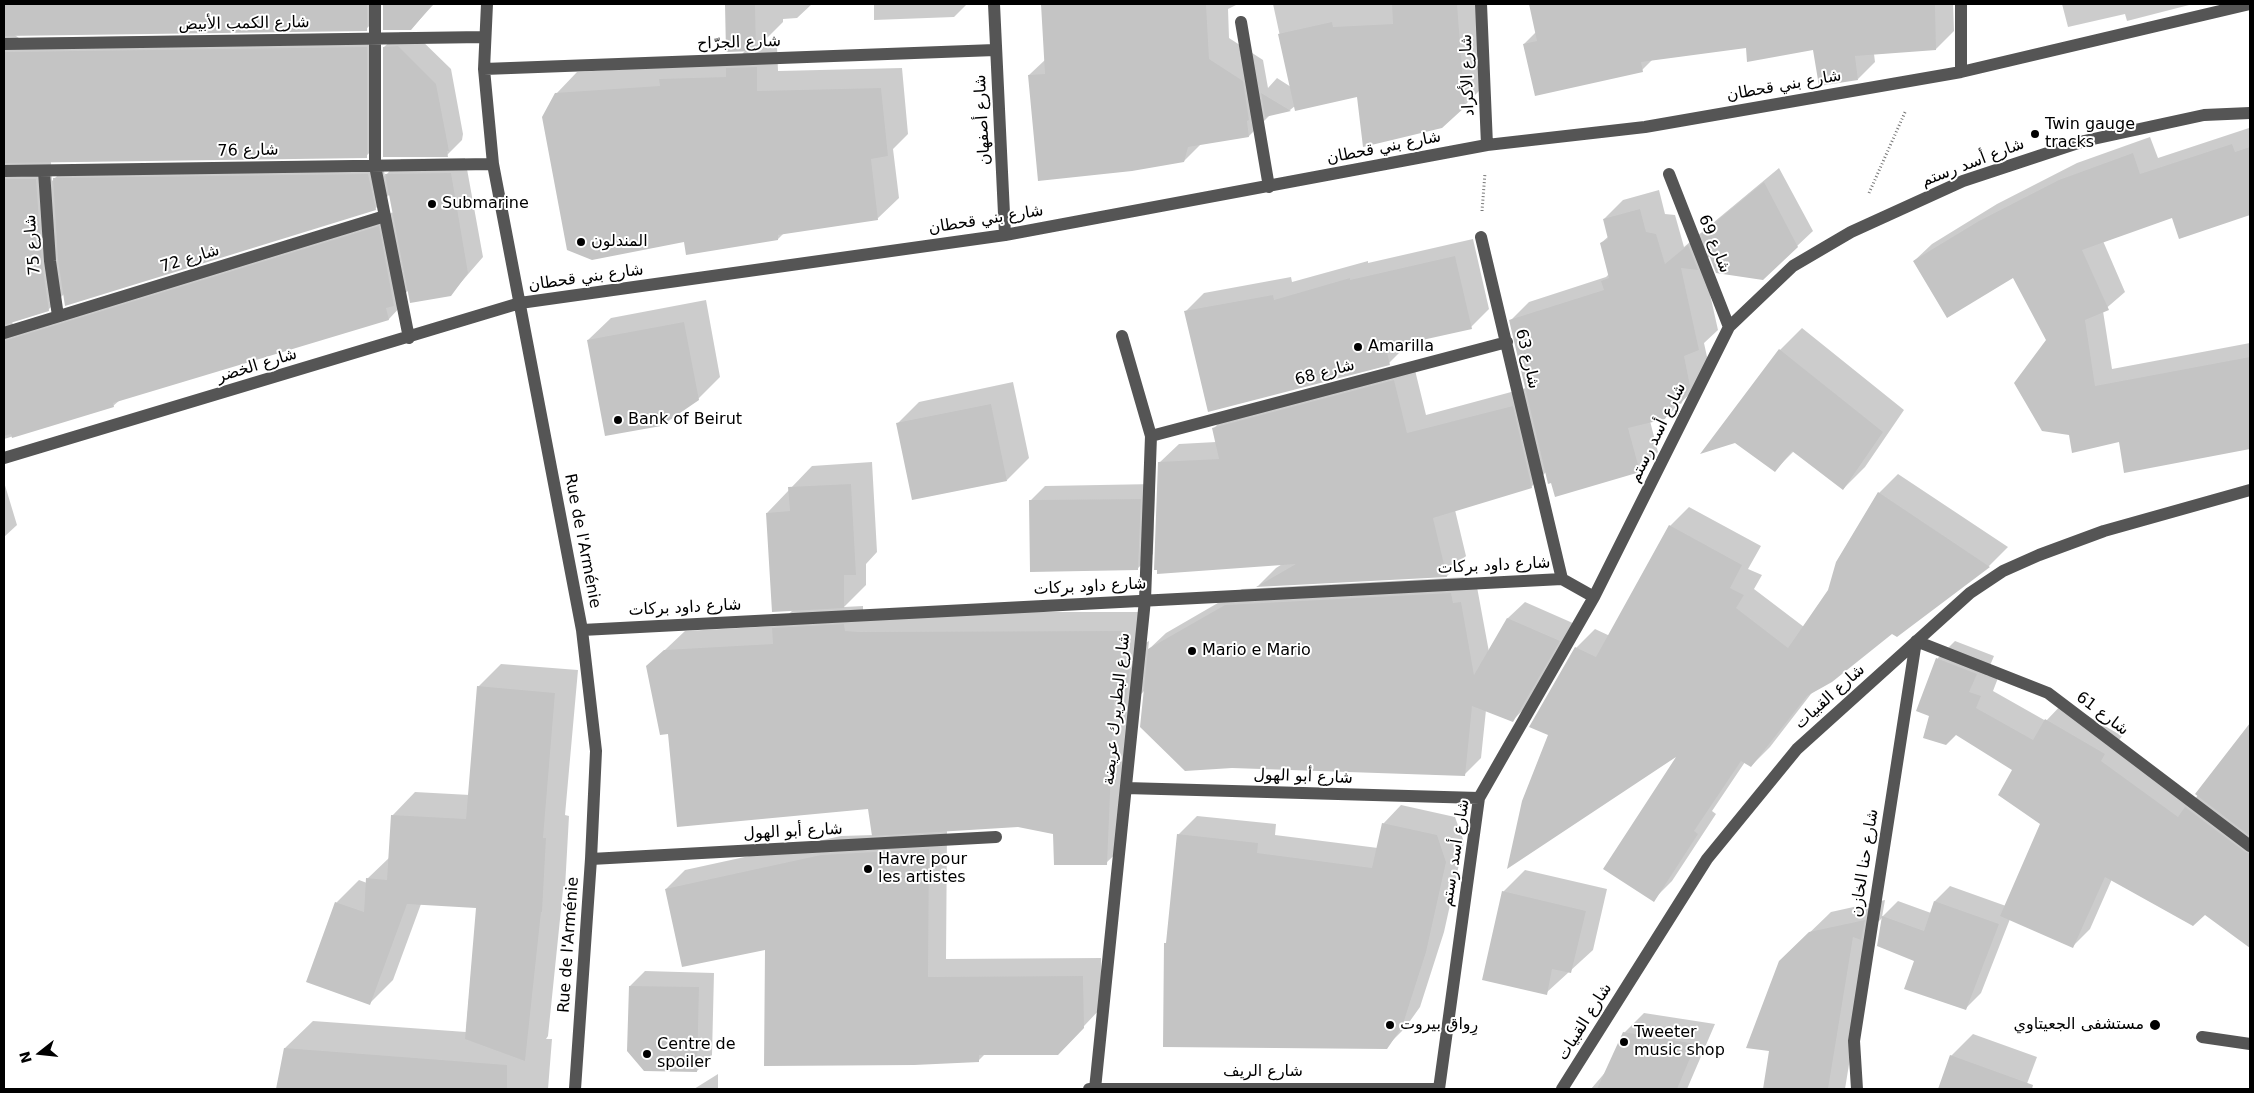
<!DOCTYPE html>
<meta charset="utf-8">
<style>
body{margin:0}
#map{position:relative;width:2254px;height:1093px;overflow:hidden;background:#fff;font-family:"DejaVu Sans",sans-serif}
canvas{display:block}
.frame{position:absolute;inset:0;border:5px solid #000;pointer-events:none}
.north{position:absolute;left:15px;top:1028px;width:50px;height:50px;-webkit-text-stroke:4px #fff;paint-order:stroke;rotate:254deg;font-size:14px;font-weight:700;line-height:20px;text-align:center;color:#000}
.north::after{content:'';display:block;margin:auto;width:18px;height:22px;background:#000;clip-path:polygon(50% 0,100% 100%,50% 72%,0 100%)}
</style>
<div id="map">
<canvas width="2254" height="1093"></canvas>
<div class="frame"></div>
<div class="north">N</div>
</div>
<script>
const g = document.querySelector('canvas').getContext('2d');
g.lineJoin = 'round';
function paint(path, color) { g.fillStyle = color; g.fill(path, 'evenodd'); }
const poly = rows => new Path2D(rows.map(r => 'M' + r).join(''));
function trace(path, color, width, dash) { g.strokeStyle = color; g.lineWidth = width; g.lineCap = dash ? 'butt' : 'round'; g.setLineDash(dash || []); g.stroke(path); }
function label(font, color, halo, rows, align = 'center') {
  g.font = font + ' "DejaVu Sans",Vazirmatn,sans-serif'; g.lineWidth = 4; g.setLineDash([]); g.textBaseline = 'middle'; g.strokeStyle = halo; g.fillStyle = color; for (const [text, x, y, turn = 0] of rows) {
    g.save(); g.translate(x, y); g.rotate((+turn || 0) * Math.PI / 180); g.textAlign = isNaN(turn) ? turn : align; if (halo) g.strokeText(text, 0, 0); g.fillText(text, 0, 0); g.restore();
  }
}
paint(poly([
 [4,4,381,4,381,15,366,29,13,34,19,38,381,33,381,142,366,156,51,162,52,181,68,165,382,161,385,176,401,159,465,158,483,257,450,295,409,290,401,297,403,304,389,319,120,400,113,406,4,439],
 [390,194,394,212,22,327,13,325,12,321,48,310,64,294,375,209],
 [384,4,434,4,411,29,384,29],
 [726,4,812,4,797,18,783,19,783,22,758,47,777,46,778,71,902,68,908,134,893,149,899,198,877,219,784,233,778,239,685,240,556,94,577,72,674,66,739,57,746,50,727,51],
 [874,4,967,4,954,17,874,20],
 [1043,4,1238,4,1228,9,1229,38,1263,60,1268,88,1277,78,1291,87,1273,4,1479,4,1485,85,1464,106,1358,96,1295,106,1290,110,1270,115,1249,136,1202,143,1184,161,1029,75,1046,59],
 [1530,4,1953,4,1954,31,1936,49,1874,54,1875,62,1858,79,1814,49,1747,46,1653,59,1642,70,1524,44,1536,32],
 [2062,4,2193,4,2127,21,2125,14,2068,27],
 [400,32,413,32,451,69,463,134,462,140,447,155,384,47],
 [2249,128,2250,214,2180,237,2173,216,2103,241,2125,292,2103,311,2112,369,2250,343,2250,448,2125,471,2120,440,2048,340,2013,276,1914,261,1932,244,1997,204,2077,163,2150,137,2158,158],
 [1779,168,1813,231,1763,278,1711,255,1703,263,1718,330,1704,343,1709,366,1700,384,1665,418,1650,421,1658,452,1639,471,1546,472,1531,487,1455,510,1466,556,1447,576,1259,585,1276,568,1284,563,1159,463,1179,444,1216,442,1213,429,1233,409,1413,362,1426,415,1526,388,1510,321,1529,302,1606,277,1609,274,1601,243,1609,236,1604,219,1623,200,1659,190,1665,214,1675,215,1684,247],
 [1473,239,1489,309,1471,327,1406,342,1407,345,1389,363,1186,311,1204,293,1291,277,1292,282,1368,261,1368,263],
 [706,300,720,377,698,399,588,340,611,318],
 [1802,328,1904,410,1865,467,1843,489,1794,451,1775,470,1780,350],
 [1013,382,1029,458,1007,480,897,424,919,402],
 [872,462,877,552,866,564,866,585,844,607,863,606,863,612,1142,612,1140,646,1149,641,1148,650,1166,633,1242,589,1467,577,1470,587,1477,587,1489,652,1508,618,1525,602,1575,624,1529,704,1513,720,1486,710,1481,758,1465,774,1145,690,1132,704,1126,844,1106,863,1055,833,1018,825,947,830,946,959,1101,958,1102,1007,1067,1044,985,1054,979,1060,666,889,685,870,841,836,873,835,869,808,669,732,648,666,685,631,776,626,793,610,767,513,812,466],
 [1898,474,2008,547,1989,566,1896,636,1892,633,1814,690,1770,747,1751,766,1745,762,1712,811,1716,814,1672,881,1653,900,1680,752,1550,734,1576,648,1595,629,1610,636,1670,526,1689,507,1761,546,1748,569,1762,575,1754,589,1804,627,1829,590,1879,493],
 [4,482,17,525,4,537],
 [1155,484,1153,554,1137,569,1030,501,1045,486],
 [1955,641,1994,656,1986,675,1998,678,1993,691,2046,721,2064,702,2122,736,2117,743,2195,799,2230,752,2250,752,2250,946,2205,914,2112,879,2090,929,2072,947,2010,919,1981,993,1966,1008,1915,961,1883,917,1871,929,1845,1089,1764,1089,1770,1049,1802,940,1831,912,1885,900,1882,917,1898,901,1931,913,1935,901,1950,886,2006,906,2041,824,2014,770,1930,716,1918,710,1938,658],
 [501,664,578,670,565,815,569,816,565,888,563,890,548,1036,546,1039,552,1039,548,1089,277,1089,285,1048,313,1021,466,1032,477,907,421,904,393,980,370,1003,336,903,359,880,367,883,367,879,390,857,392,816,415,792,470,795,478,687],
 [1401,805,1455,817,1464,842,1444,932,1420,1007,1405,1028,1386,1047,1165,944,1167,942,1178,835,1197,816,1276,824,1275,835,1378,848,1383,824],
 [1405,1021,1407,1023,1401,1030,1398,1030],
 [1525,870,1607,889,1593,950,1546,993,1503,892],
 [645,971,714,973,712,1055,697,1071,630,986],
 [1644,1013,1715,1024,1687,1089,1591,1089,1608,1069,1624,1033],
 [1973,1034,2037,1057,2025,1089,1939,1089,1951,1056],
 [718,1074,718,1089,694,1089]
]), '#0003');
paint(poly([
 [4,4,367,4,367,31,4,36],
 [383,4,433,4,411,30,383,30],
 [725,4,755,4,756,51,726,52],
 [1041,4,1206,4,1209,59,1243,81,1249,120,1247,121,1249,137,1188,147,1184,162,1132,171,1038,181,1028,75,1045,74],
 [1392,4,1457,4,1465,107,1442,128,1363,147,1357,97,1295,111,1278,34,1332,22,1333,27,1393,24],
 [1529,4,1935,4,1936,50,1855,56,1858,80,1819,86,1813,50,1747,62,1746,48,1641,62,1643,72,1535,96,1523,44,1537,41],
 [398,46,436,84,449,151,447,151,448,157,383,157,383,47],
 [367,47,367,158,4,163,4,52],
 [757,67,757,91,881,88,888,156,871,159,878,220,778,235,778,240,686,255,684,242,592,260,567,250,542,117,555,93,660,86,659,79,726,77,726,68],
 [1261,93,1291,111,1265,117],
 [2232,144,2235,152,2250,147,2250,215,2179,239,2172,218,2082,250,2109,310,2085,320,2095,386,2250,357,2250,449,2124,473,2119,442,2072,453,2069,435,2042,431,2014,383,2046,340,2013,278,1947,318,1913,261,1979,221,2059,180,2133,153,2140,174],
 [451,173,468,273,451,296,410,303,385,174],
 [368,174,376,210,65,306,58,260,53,178],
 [4,179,36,179,42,262,49,311,4,325],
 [1764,182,1798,247,1763,280,1716,273,1701,234],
 [1640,209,1646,232,1656,234,1665,264,1688,245,1698,270,1681,268,1699,350,1684,356,1690,386,1681,404,1676,401,1665,419,1628,428,1640,472,1555,497,1551,483,1548,484,1509,320,1604,290,1601,281,1609,278,1600,243,1608,239,1603,219],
 [379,226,394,306,386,308,389,320,113,403,114,407,12,438,11,434,4,436,4,341],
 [1455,256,1472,329,1386,348,1390,365,1208,412,1184,311,1273,295,1274,300,1350,278,1350,280],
 [684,322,699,400,661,426,605,436,587,340],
 [1779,349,1883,432,1843,490,1792,451,1775,472,1735,443,1700,454],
 [1394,380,1407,433,1513,406,1532,488,1433,518,1447,577,1256,587,1296,564,1157,574,1157,570,1154,570,1158,462,1219,459,1212,428],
 [991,404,1007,481,912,500,896,423],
 [851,484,856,575,844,575,844,608,772,612,766,513,790,511,788,487],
 [1878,492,1990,567,1897,637,1892,634,1832,682,1807,696,1751,767,1741,761,1694,831,1698,834,1654,902,1603,869,1676,757,1507,869,1522,801,1548,735,1529,727,1575,647,1596,657,1669,525,1742,565,1730,588,1744,595,1736,608,1788,648,1828,590,1836,562],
 [1141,499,1138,570,1030,572,1029,500],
 [1451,593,1453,603,1461,602,1474,675,1507,618,1560,641,1513,722,1472,706,1465,776,1232,768,1185,771,1140,727,1148,649,1225,605],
 [844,624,845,631,859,632,1123,631,1121,664,1131,659,1125,712,1114,700,1107,865,1054,865,1053,834,1018,827,872,836,868,809,677,827,668,734,660,735,646,666,664,650,773,644,772,628],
 [1936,658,1977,674,1969,692,1981,696,1976,708,2033,740,2045,719,2105,754,2101,761,2178,817,2185,807,2245,852,2250,854,2250,948,2205,915,2193,926,2105,877,2073,948,2000,916,2040,824,1998,795,2012,770,1956,735,1946,745,1923,738,1929,716,1916,711],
 [477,686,555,693,543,838,546,838,542,912,541,912,525,1061,465,1039,476,908,407,904,370,1005,306,982,335,902,364,912,366,878,387,880,391,815,466,819],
 [2250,723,2250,836,2195,794],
 [1382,823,1437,835,1446,862,1426,952,1402,1027,1387,1049,1163,1047,1164,943,1166,943,1177,834,1258,843,1257,853,1372,868],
 [929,849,928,977,1083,976,1084,1028,1058,1055,979,1055,979,1062,914,1065,764,1066,765,950,682,967,665,889,821,855],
 [1502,891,1586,911,1571,973,1552,969,1547,995,1482,980],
 [1934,901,1999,924,1966,1010,1904,989,1914,961,1877,946,1882,916,1924,931],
 [1865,920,1861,940,1853,937,1828,1089,1763,1089,1769,1051,1746,1048,1779,961,1809,932],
 [629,986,699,987,697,1072,644,1071,627,1051],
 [1623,1032,1696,1044,1677,1089,1597,1089],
 [284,1048,507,1065,507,1089,276,1089],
 [1950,1055,2033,1085,2032,1089,1938,1089]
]), '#c4c4c4');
trace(poly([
 [1869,193,1906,110],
 [1482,211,1485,173]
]), '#777', 3, [1, 2.5]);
trace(poly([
 [375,4,375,166,409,338],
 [487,4,484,69,493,164,582,630,596,751,591,859,575,1089],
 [994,4,1005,235],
 [1481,4,1487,145],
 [1961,4,1961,72],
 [1241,22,1269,187],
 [4,44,484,37],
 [484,69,995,50],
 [4,171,493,164],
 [44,171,50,261,58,316],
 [1669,174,1729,327],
 [1481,237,1562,579],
 [4,333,385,216],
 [1151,436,1507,342],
 [4,458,520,303,1005,235,1487,145,1645,127,1961,72,2250,4],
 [582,630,1562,579,1594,597],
 [1126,788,1479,798],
 [591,859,996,837],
 [2202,1037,2250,1044],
 [1089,1089,1439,1089],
 [1095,1089,1145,600,1151,436,1122,336],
 [1439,1089,1479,798,1594,597,1729,327,1793,266,1851,232,1963,181,2084,141,2204,115,2250,113],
 [1562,1089,1707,859,1797,749,1970,593,2003,571,2039,555,2104,531,2250,490],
 [1857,1089,1854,1041,1916,641,2048,693,2250,846]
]), '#555', 12);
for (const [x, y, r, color] of [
 [2035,134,5,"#000"],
 [432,204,5,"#000"],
 [581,242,5,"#000"],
 [1358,347,5,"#000"],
 [618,420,5,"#000"],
 [1192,651,5,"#000"],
 [868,869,5,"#000"],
 [1390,1025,5,"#000"],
 [2155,1025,6,"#000"],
 [1624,1042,5,"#000"],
 [647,1054,5,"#000"]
]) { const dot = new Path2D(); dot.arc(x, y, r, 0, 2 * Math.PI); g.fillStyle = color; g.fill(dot); trace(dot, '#fff', 2); }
label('16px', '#000', '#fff', [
 ["شارع الكمب الأبيض",244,24,-1],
 ["شارع الجرّاح",739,43,-2],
 ["شارع الأكراد",1468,75,-92],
 ["شارع بني قحطان",1784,86,-10],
 ["شارع أصفهان",983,120,-93],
 ["شارع بني قحطان",1384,148,-11],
 ["شارع 76",248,151,-1],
 ["شارع أسد رستم",1973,163,-21],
 ["شارع بني قحطان",986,220,-9],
 ["شارع 69",1714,244,68],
 ["شارع 75",33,245,-95],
 ["شارع 72",190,259,-17],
 ["شارع بني قحطان",586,278,-8],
 ["شارع 63",1527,359,77],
 ["شارع الخضر",257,366,-17],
 ["شارع 68",1325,373,-15],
 ["شارع أسد رستم",1658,433,-64],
 ["Rue de l'Arménie",582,541,79],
 ["شارع داود بركات",1494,566,-3],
 ["شارع داود بركات",1090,587,-3],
 ["شارع داود بركات",685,608,-3],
 ["شارع القبيات",1830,697,-42],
 ["شارع البطريرك عريضة",1117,709,-84],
 ["شارع 61",2102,714,37],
 ["شارع أبو الهول",1303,777,2],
 ["شارع أبو الهول",793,832,-3],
 ["شارع أسد رستم",1456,853,-81],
 ["شارع حنا الخازن",1865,863,-81],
 ["Rue de l'Arménie",569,945,-86],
 ["شارع القبيات",1585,1022,-58],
 ["شارع الريف",1263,1072]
]);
label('16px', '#000', '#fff', [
 ["Twin gauge",2045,125],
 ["tracks",2045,143],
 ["Submarine",442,204],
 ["المندلون",591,242],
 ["Amarilla",1368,347],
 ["Bank of Beirut",628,420],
 ["Mario e Mario",1202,651],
 ["Havre pour",878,860],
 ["les artistes",878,878],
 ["رِواق بيروت",1400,1025],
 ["مستشفى الجعيتاوي",2144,1025,"right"],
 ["Tweeter",1634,1033],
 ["music shop",1634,1051],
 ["Centre de",657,1045],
 ["spoiler",657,1063]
], 'left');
</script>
